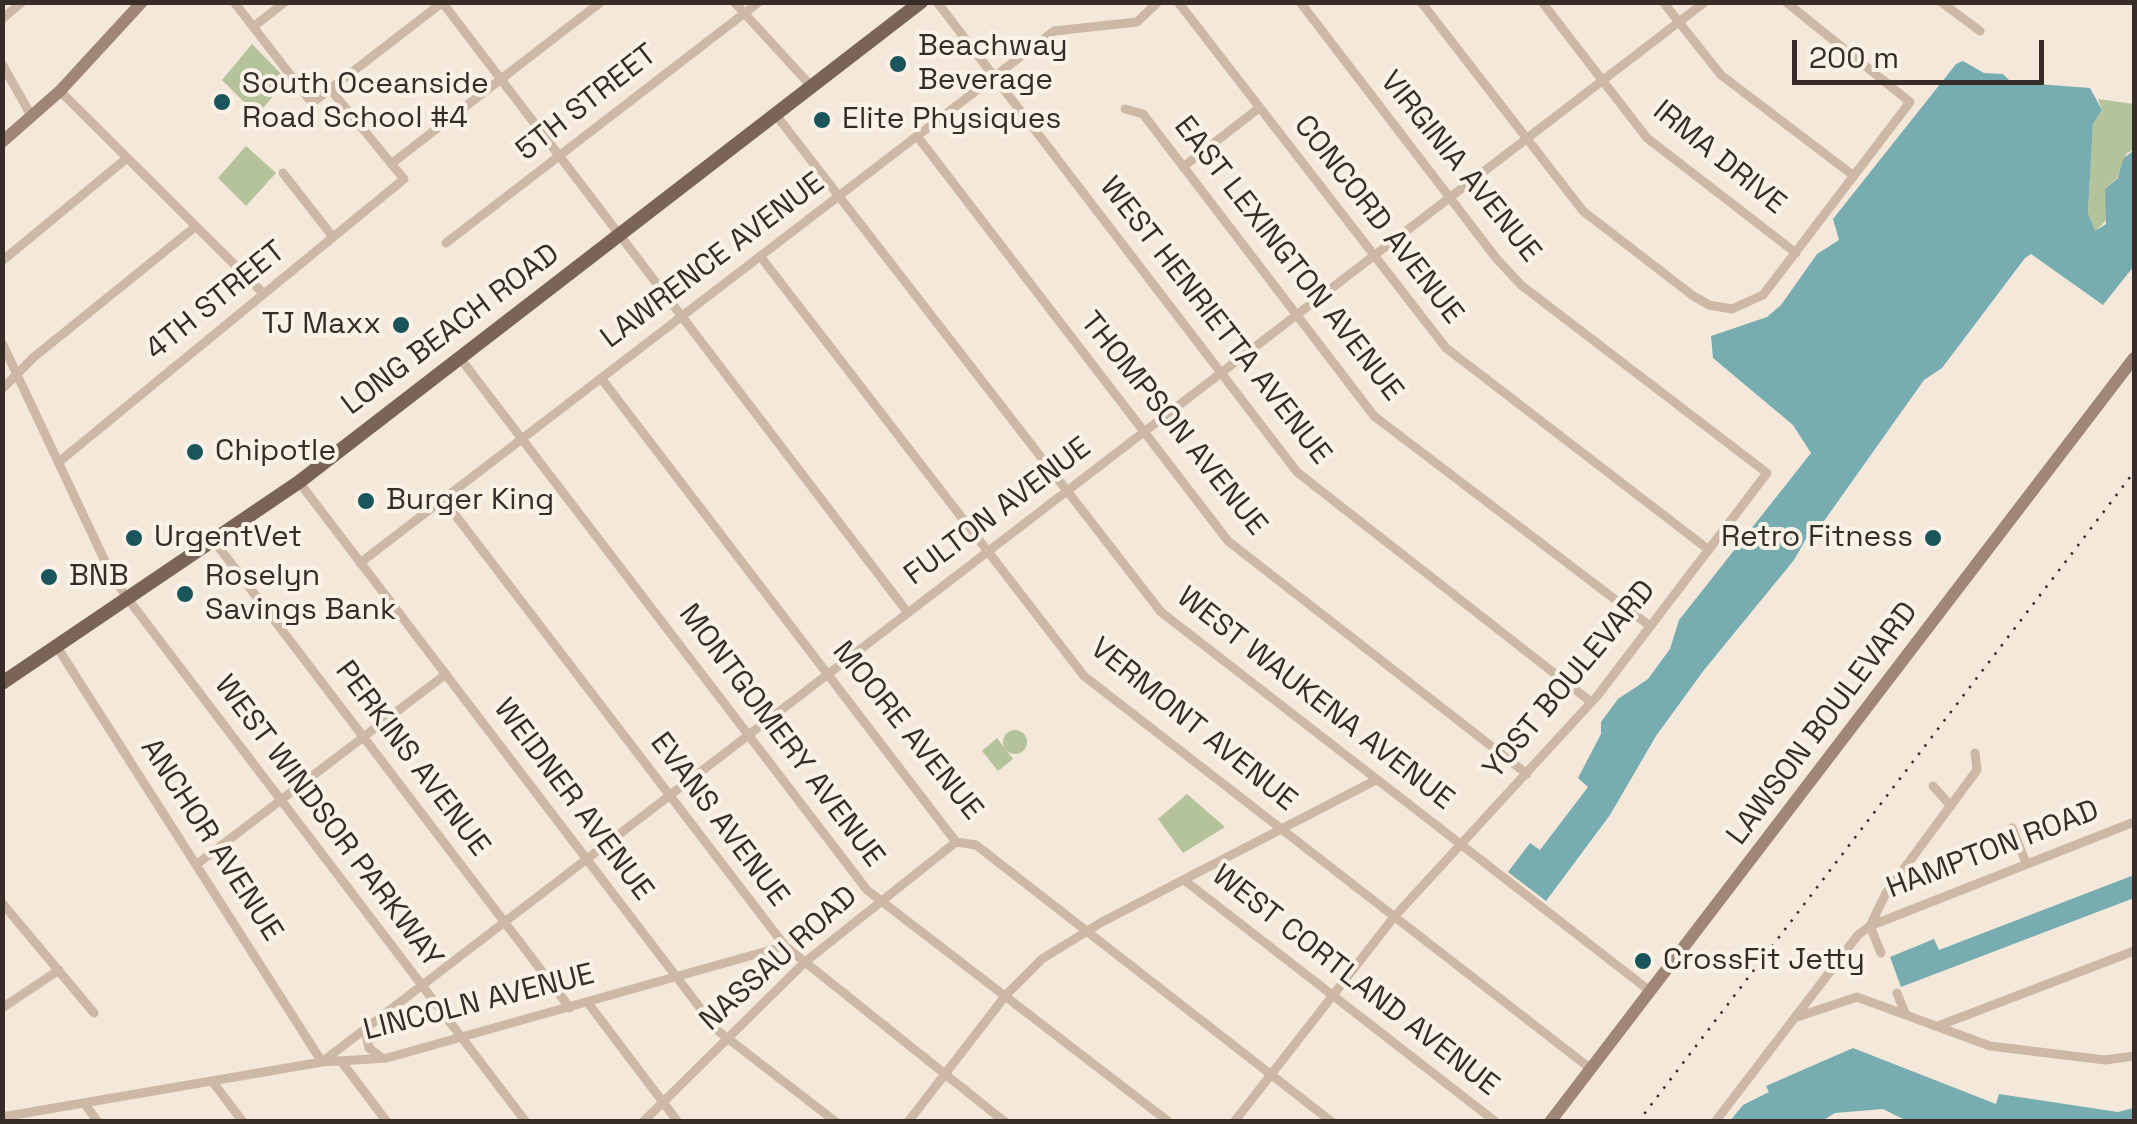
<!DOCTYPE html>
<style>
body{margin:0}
#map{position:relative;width:2137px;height:1124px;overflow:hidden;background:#f3e8da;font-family:"Space Grotesk",sans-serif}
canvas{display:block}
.frame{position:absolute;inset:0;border:5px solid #372c27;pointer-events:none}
.scale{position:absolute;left:1792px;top:40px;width:252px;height:45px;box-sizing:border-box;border:5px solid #372c27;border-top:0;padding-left:12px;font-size:30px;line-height:35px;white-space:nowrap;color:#372c27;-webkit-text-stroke:8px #faf2e7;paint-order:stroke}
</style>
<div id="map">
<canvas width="2137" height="1124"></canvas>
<div class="frame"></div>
<div class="scale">200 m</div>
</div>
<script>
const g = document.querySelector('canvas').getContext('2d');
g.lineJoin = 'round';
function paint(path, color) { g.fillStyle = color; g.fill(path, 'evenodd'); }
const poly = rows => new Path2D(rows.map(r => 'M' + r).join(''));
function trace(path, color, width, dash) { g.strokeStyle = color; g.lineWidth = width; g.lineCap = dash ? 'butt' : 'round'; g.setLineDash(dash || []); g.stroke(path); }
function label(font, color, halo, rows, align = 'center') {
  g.font = font + ' "Space Grotesk",sans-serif'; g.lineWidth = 8; g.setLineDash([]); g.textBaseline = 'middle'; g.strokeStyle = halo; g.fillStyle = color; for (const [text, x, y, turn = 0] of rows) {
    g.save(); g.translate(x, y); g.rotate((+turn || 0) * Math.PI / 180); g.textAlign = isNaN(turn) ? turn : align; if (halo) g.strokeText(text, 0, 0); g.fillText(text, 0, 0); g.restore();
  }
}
paint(poly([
 [252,44,287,80,257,115,222,80],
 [2098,99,2134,104,2134,150,2127,153,2118,177,2105,189,2108,218,2095,232,2088,213,2093,124,2102,110],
 [246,146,276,173,246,206,218,178],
 '1003 742a12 12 0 1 1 24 0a12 12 0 1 1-24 0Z',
 [997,738,1013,759,998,771,982,751],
 [1187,794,1225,827,1183,853,1158,819]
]), '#b4c399');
paint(poly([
 [1963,61,1984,73,2003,74,2011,82,2090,88,2102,110,2093,124,2088,213,2095,231,2106,224,2105,189,2118,178,2123,159,2134,150,2134,266,2103,305,2031,254,2025,258,1942,368,1924,380,1824,521,1811,530,1794,560,1704,670,1656,736,1610,815,1546,901,1508,872,1530,843,1540,850,1588,787,1578,778,1601,734,1601,722,1618,699,1648,679,1670,649,1679,620,1811,453,1793,425,1713,358,1711,336,1767,317,1781,305,1817,254,1839,240,1833,219,1956,64],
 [2134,875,2134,898,1901,987,1890,957,1934,939,1939,950],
 [1853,1048,1996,1104,1999,1094,2118,1112,2134,1108,2134,1121,1907,1121,1883,1109,1835,1113,1822,1121,1730,1121,1743,1105,1769,1092,1766,1086]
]), '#77adb1');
trace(poly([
 [234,2,312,103,443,2],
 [442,2,908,613],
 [734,2,812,87],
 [937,2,1297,472,1591,702],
 [1178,2,1446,348,1709,550],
 [1421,2,1583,211,1692,295,1709,305,1732,309,1763,295,1910,102,1786,2],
 [1542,2,1647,138,1796,253],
 [1663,2,1721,75,1854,176],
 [1941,2,1980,31],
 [2,19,22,2],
 [253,27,285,2],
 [2,64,32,117],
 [60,91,264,294],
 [1125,109,1143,114,1374,416,1650,626],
 [776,115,1161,612,1650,991],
 [917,136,1228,541,1527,774],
 [391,164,601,2],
 [1183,167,1259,108],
 [283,173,333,237],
 [446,243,759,2],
 [760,256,1084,676,1591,1069],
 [2,261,127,158],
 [2,343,112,576,128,599,526,1122],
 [460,358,867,890,1169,1122],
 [601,378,956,842,976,845,1332,1122],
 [2,389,34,357,195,227],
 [60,461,404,179,330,89],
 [299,482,717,1030,836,1122],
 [443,499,785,946,1005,1122],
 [214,541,570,1008],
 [360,563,1054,31,1137,22,1158,2],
 [57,647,322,1062,1705,2],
 [1933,786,1951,806],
 [2012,828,2026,863],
 [197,864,446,674],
 [1184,880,1496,1122],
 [2,903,94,1013],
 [1881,953,1870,926,2134,822],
 [1897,993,1905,1013],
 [588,1003,678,1122],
 [2,1008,59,970],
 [1797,1017,1857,997,1990,1046,2105,1060,2134,1056],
 [1938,1026,2134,951],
 [365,1028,369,1048,382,1058],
 [341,1061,387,1122],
 [212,1081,243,1122],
 [84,1103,98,1122],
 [2,1117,322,1062,387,1058,785,946],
 [643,1122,805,962,956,842],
 [908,1122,1006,995,1042,959,1102,922,1376,780],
 [1234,1122,1394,917,1598,695,1767,473,1521,285,1496,258,1300,2],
 [1715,1122,1858,935,1870,926,1886,893,1977,770,1975,753]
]), '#ccb8a5', 9);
trace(poly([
 [2,142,60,91,142,2],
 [1550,1122,2134,358]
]), '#9f8676', 12);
trace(poly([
 [2,683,299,482,921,2]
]), '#7a6457', 14);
trace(poly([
 [1638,1122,2134,472]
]), '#372c27', 2.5, [2.5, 8]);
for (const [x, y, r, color] of [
 [898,64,10,"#1a555b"],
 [222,102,10,"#1a555b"],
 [822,120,10,"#1a555b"],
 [401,325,10,"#1a555b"],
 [195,452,10,"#1a555b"],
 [366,501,10,"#1a555b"],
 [134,538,10,"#1a555b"],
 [1933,538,10,"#1a555b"],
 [49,577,10,"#1a555b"],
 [185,594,10,"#1a555b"],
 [1643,961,10,"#1a555b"]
]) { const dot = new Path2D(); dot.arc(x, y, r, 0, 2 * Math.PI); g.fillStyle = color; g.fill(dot); trace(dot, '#faf2e7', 4); }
label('30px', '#372c27', '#faf2e7', [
 ["Beachway",918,47],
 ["Beverage",918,81],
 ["South Oceanside",242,85],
 ["Road School #4",242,119],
 ["Elite Physiques",842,120],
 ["TJ Maxx",381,325,"right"],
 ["Chipotle",215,452],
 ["Burger King",386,501],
 ["UrgentVet",154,538],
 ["Retro Fitness",1913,538,"right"],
 ["BNB",69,577],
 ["Roselyn",205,577],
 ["Savings Bank",205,611],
 ["CrossFit Jetty",1663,961]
], 'left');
label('30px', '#372c27', '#faf2e7', [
 ["5TH STREET",587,103,-38],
 ["IRMA DRIVE",1719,158,39],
 ["VIRGINIA AVENUE",1460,167,51],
 ["CONCORD AVENUE",1378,220,52],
 ["EAST LEXINGTON AVENUE",1288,259,52],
 ["LAWRENCE AVENUE",713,261,-37],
 ["4TH STREET",216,301,-39],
 ["WEST HENRIETTA AVENUE",1215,321,52],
 ["LONG BEACH ROAD",451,330,-37],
 ["THOMPSON AVENUE",1173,424,51],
 ["FULTON AVENUE",998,512,-37],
 ["YOST BOULEVARD",1570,680,-50],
 ["WEST WAUKENA AVENUE",1315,699,38],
 ["LAWSON BOULEVARD",1823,724,-53],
 ["VERMONT AVENUE",1193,725,39],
 ["MOORE AVENUE",907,731,51],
 ["MONTGOMERY AVENUE",781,736,53],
 ["PERKINS AVENUE",412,759,53],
 ["WEIDNER AVENUE",573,800,53],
 ["EVANS AVENUE",719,820,53],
 ["WEST WINDSOR PARKWAY",328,822,53],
 ["ANCHOR AVENUE",211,840,57],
 ["HAMPTON ROAD",1993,850,-21],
 ["NASSAU ROAD",779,959,-42],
 ["WEST CORTLAND AVENUE",1355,981,38],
 ["LINCOLN AVENUE",479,1003,-14]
]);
</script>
